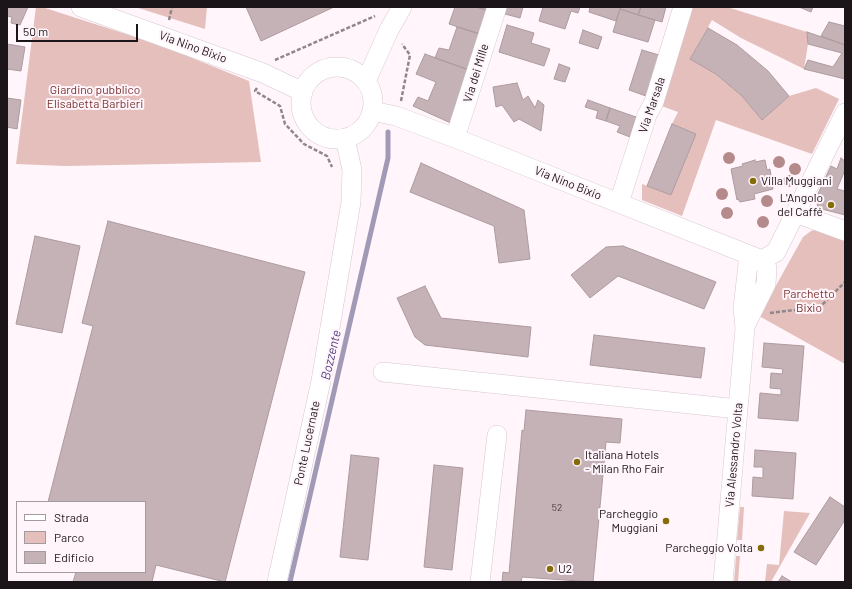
<!DOCTYPE html>
<meta charset="utf-8">
<style>
body{margin:0}
#map{position:relative;width:852px;height:589px;overflow:hidden;background:#fff5fb;font-family:Barlow,sans-serif}
canvas{display:block}
.frame{position:absolute;inset:0;border:8px solid #1b1519;pointer-events:none}
.legend{position:absolute;left:16px;top:501px;width:130px;height:72px;box-sizing:border-box;background:#fff5fb;border:1px solid #a49ba1;margin:0;padding:5px 7px;list-style:none;font-size:12px;color:#1b1519}
.legend li{display:flex;align-items:center;gap:8px;height:20px}
.legend b{width:20px;border:1px solid #a49ba1}
.scale{position:absolute;left:16px;top:24px;width:122px;height:18px;box-sizing:border-box;border:2px solid #1b1519;border-top:0;padding-left:5px;font-size:12px;line-height:14px;white-space:nowrap;color:#1b1519;-webkit-text-stroke:3px #fff5fb;paint-order:stroke}
</style>
<div id="map">
<canvas width="852" height="589"></canvas>
<div class="frame"></div>
<ul class="legend">
<li><b style="height:5px;background:#fff"></b>Strada</li>
<li><b style="height:11px;background:#e5bfbb"></b>Parco</li>
<li><b style="height:11px;background:#c5b2b6"></b>Edificio</li>
</ul>
<div class="scale">50 m</div>
</div>
<script>
const g = document.querySelector('canvas').getContext('2d');
g.lineJoin = 'round';
function paint(path, color) { g.fillStyle = color; g.fill(path, 'evenodd'); }
const poly = rows => new Path2D(rows.map(r => 'M' + r).join(''));
function trace(path, color, width, dash) { g.strokeStyle = color; g.lineWidth = width; g.lineCap = dash ? 'butt' : 'round'; g.setLineDash(dash || []); g.stroke(path); }
function label(font, color, halo, rows, align = 'center') {
  g.font = font + ' Barlow,sans-serif'; g.lineWidth = 4; g.setLineDash([]); g.textBaseline = 'middle'; g.strokeStyle = halo; g.fillStyle = color; for (const [text, x, y, turn = 0] of rows) {
    g.save(); g.translate(x, y); g.rotate((+turn || 0) * Math.PI / 180); g.textAlign = isNaN(turn) ? turn : align; if (halo) g.strokeText(text, 0, 0); g.fillText(text, 0, 0); g.restore();
  }
}
paint(poly([
 [36,7,42,7,160,45,249,81,261,162,65,166,16,164],
 [135,7,207,7,205,29],
 [690,7,727,7,807,32,808,44,804,69,741,38,712,20,690,59,716,74,742,96,762,120,789,96,816,88,839,99,812,154,716,120,682,216,642,200,642,184,671,195,696,134,672,124,678,112,659,105],
 [818,229,845,240,845,364,759,316,803,237,811,231],
 [740,507,744,507,742,540,737,540],
 [784,511,810,513,771,582,765,582,767,564,779,565],
 [736,556,740,556,738,582,734,582]
]), '#e5bfbb');
trace(poly([
 [290,582,388,158,388,132]
]), '#a19ab7', 5);
const building = poly([
 [7,7,28,7,20,25,11,23,12,17,7,16,7,7],
 [246,7,334,7,261,41,246,7],
 [455,7,476,7,487,10,480,34,449,24,455,7],
 [476,7,488,7,487,10,476,7],
 [507,7,523,7,520,18,505,14,507,7],
 [543,7,580,7,578,13,571,11,565,29,539,21,543,7],
 [590,7,641,7,638,15,620,9,616,21,589,12,590,7],
 [641,7,666,7,662,22,638,15,641,7],
 [799,7,813,7,811,12,799,7],
 [620,9,655,20,648,42,613,32,620,9],
 [829,22,845,26,845,45,821,36,829,22],
 [507,25,534,33,531,43,550,49,544,66,499,52,507,25],
 [457,27,480,34,469,70,435,58,439,48,449,50,457,27],
 [708,28,737,45,768,71,789,96,762,120,742,96,716,74,690,59,708,28],
 [583,30,602,37,598,49,579,43,583,30],
 [807,32,845,45,845,79,804,69,808,60,833,67,842,53,808,44,807,32],
 [7,44,25,47,21,71,7,69,7,44],
 [642,50,659,55,646,96,629,90,642,50],
 [425,54,469,70,453,124,413,106,418,97,428,101,436,82,416,74,425,54],
 [559,64,570,68,565,82,554,79,559,64],
 [517,83,523,100,528,96,535,108,538,100,544,105,541,131,519,119,514,122,502,105,496,107,493,87,517,83],
 [7,98,21,100,17,129,7,127,7,98],
 [588,100,610,108,606,121,596,118,598,111,585,107,588,100],
 [610,108,636,117,630,137,617,132,620,126,606,121,610,108],
 [672,124,696,134,671,195,647,186,672,124],
 [841,158,845,161,845,170,837,189,845,191,845,215,818,208,816,198,831,166,837,169,841,158],
 [755,160,755,162,765,160,767,170,770,169,773,189,754,194,755,199,740,202,738,199,737,200,731,169,743,166,742,164,755,160],
 [421,163,524,210,530,259,499,263,494,226,410,192,421,163],
 [108,221,305,272,225,582,156,565,152,582,73,582,76,572,145,572,145,502,48,502,93,326,82,323,108,221],
 [35,236,80,246,62,333,16,324,35,236],
 [623,246,716,282,704,309,618,276,590,298,571,275,606,247,623,246],
 [425,286,441,318,531,327,528,357,425,345,415,337,397,298,425,286],
 [594,335,705,348,701,378,590,365,594,335],
 [764,343,804,346,798,421,758,418,760,393,781,395,781,389,770,388,771,373,782,374,783,369,762,367,764,343],
 [526,410,622,419,620,443,606,442,593,582,522,577,521,582,502,582,503,572,509,573,522,430,524,431,526,410],
 [755,450,796,453,793,499,752,496,753,477,763,478,763,467,754,467,755,450],
 [351,455,379,458,368,560,340,557,351,455],
 [434,465,463,468,452,570,424,567,434,465],
 [830,497,845,507,845,520,816,565,794,552,830,497],
 [782,576,792,582,778,582,782,576]
]);
paint(building, '#c5b2b6');
trace(building, '#ad9a9e', 1);
const minor = poly([
 [81,7,263,73,303,92],
 '301 103a36 36 0 1 1 72 0a36 36 0 1 1-72 0Z',
 [366,81,389,30,402,7],
 [372,111,396,116,455,138,762,260],
 [455,138,497,7],
 [619,203,647,115,654,102,683,7],
 [796,213,845,231],
 [762,260,776,252,845,113],
 [745,326,766,284,767,268,762,260],
 [383,372,738,409],
 [277,582,321,381,351,202,352,170,345,138],
 [480,582,497,435],
 [723,582,745,328,743,308,749,255]
]);
trace(minor, '#d7c7d1', 20);
trace(poly([
 [169,20,172,7],
 [275,60,375,16],
 [257,88,255,91,280,106,285,124,304,144,327,156,332,167],
 [401,101,410,55,402,44],
 [770,313,820,307,845,282]
]), '#8f878c', 2.5, [4, 2]);
trace(minor, '#fff', 19);
g.fillStyle = '#b58a8b';
for (const [x, y] of [
 [729,158],
 [779,162],
 [795,169],
 [789,181],
 [722,194],
 [767,201],
 [727,213],
 [763,222]
]) { g.beginPath(); g.arc(x, y, 6, 0, 2 * Math.PI); g.fill(); }
for (const [x, y, r, color] of [
 [753,181,4,"#846c08"],
 [831,205,4,"#846c08"],
 [577,462,4,"#846c08"],
 [666,521,4,"#846c08"],
 [761,548,4,"#846c08"],
 [550,569,4,"#846c08"]
]) { const dot = new Path2D(); dot.arc(x, y, r, 0, 2 * Math.PI); g.fillStyle = color; g.fill(dot); trace(dot, '#fff5fb', 1.5); }
label('10px', '#463c40', null, [
 ["52",557,508]
]);
label('12px', '#1b1519', '#fff5fb', [
 ["Via Nino Bixio",193,47,20],
 ["Via dei Mille",476,73,-73],
 ["Via Marsala",652,105,-71],
 ["Via Nino Bixio",568,183,22],
 ["Ponte Lucernate",307,443,-78],
 ["Via Alessandro Volta",734,455,-85]
]);
label('12px', '#793330', '#fff5fb', [
 ["Giardino pubblico",95,90],
 ["Elisabetta Barbieri",95,104],
 ["Parchetto",809,294],
 ["Bixio",809,308]
]);
label('12px', '#1b1519', '#fff5fb', [
 ["Villa Muggiani",761,181],
 ["L'Angolo",823,198,"right"],
 ["del Caffé",823,212,"right"],
 ["Italiana Hotels",585,455],
 ["- Milan Rho Fair",585,469],
 ["Parcheggio",658,514,"right"],
 ["Muggiani",658,528,"right"],
 ["Parcheggio Volta",753,548,"right"],
 ["U2",558,569]
], 'left');
label('italic 13px', '#534380', '#fff5fb', [
 ["Bozzente",331,355,-77]
]);
</script>
